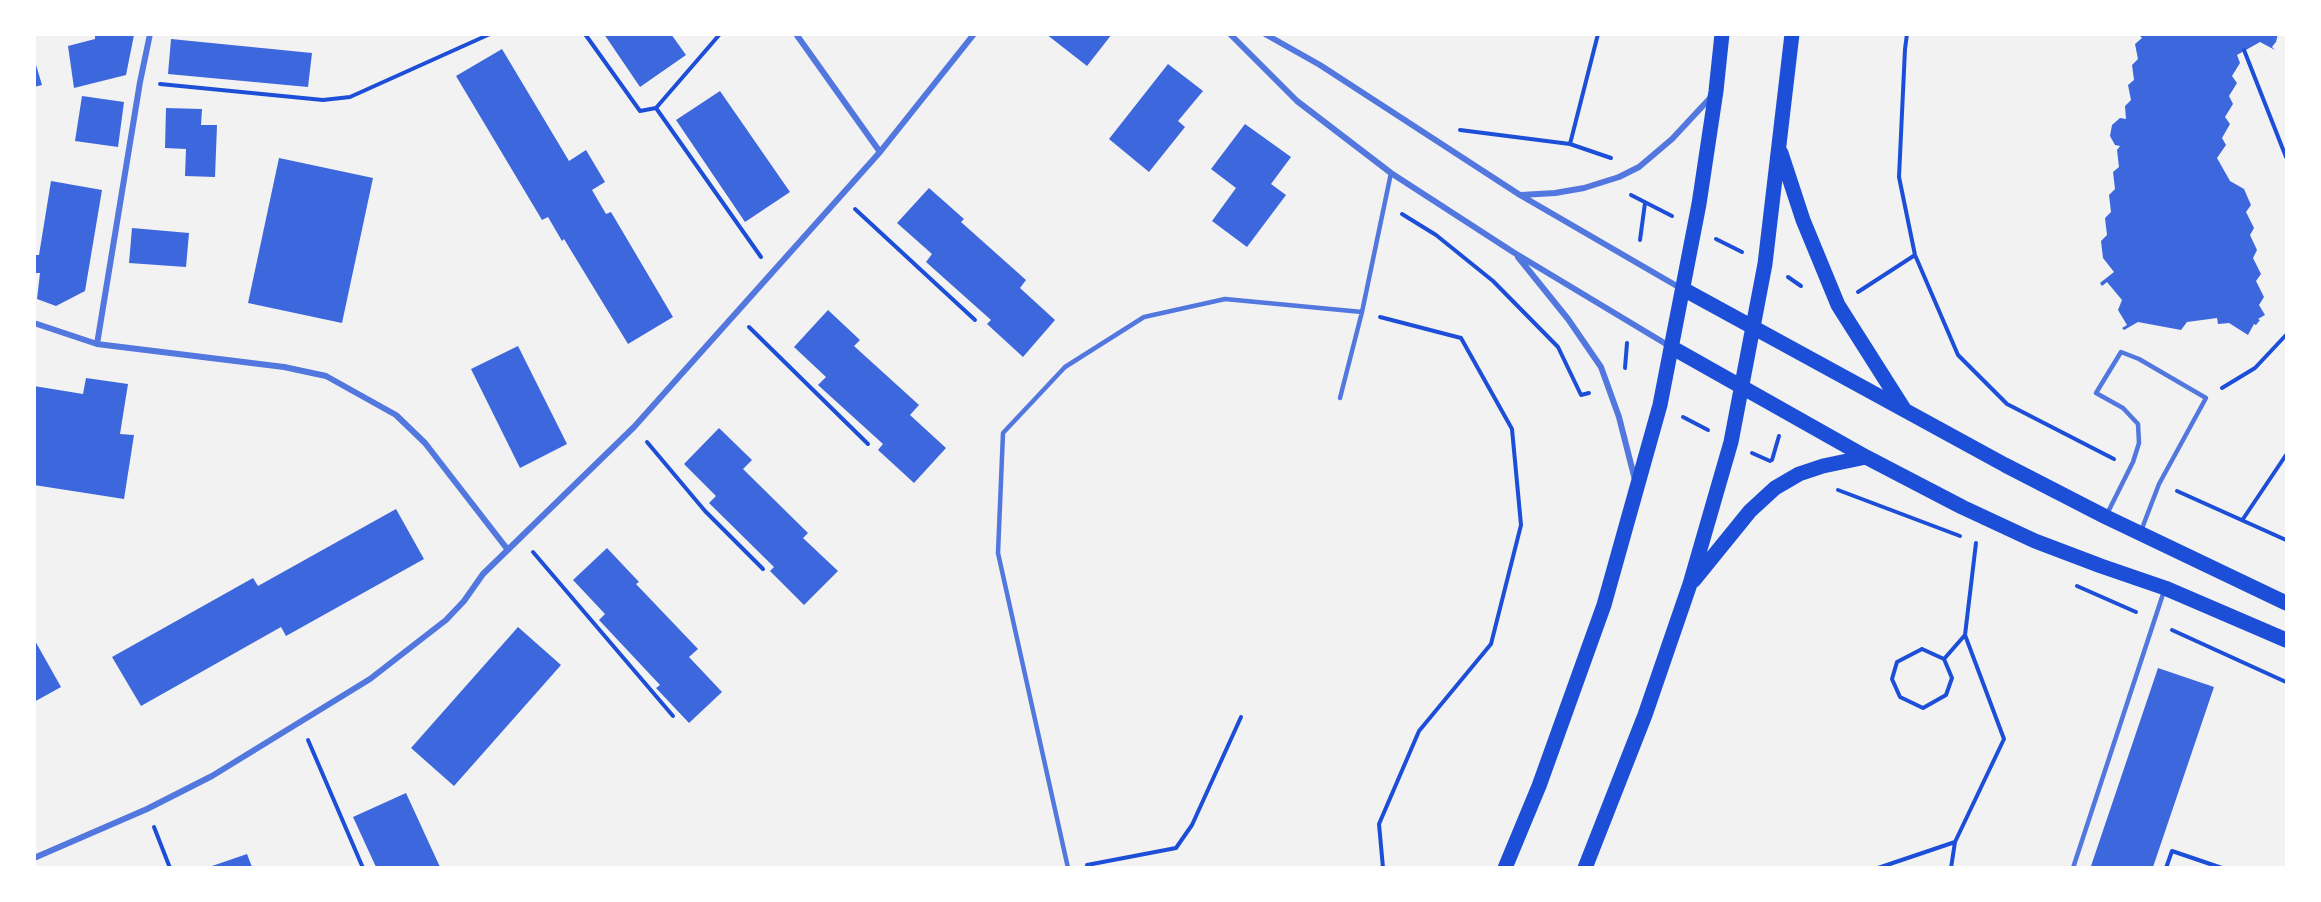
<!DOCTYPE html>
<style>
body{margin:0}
#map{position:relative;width:2321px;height:902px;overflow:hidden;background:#f2f2f2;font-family:"DM Sans",sans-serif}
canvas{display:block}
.frame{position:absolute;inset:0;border:36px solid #fff;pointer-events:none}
</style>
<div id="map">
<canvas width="2321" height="902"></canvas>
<div class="frame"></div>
</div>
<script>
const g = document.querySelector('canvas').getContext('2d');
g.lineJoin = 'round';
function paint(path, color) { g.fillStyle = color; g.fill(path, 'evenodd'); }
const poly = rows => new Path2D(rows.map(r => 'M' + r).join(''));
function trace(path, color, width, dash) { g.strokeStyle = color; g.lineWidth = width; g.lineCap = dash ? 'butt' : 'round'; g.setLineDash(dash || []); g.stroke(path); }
paint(poly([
 [95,34,134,35,126,75,74,88,68,46,95,39],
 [604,34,671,34,686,55,640,87],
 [1046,34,1112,34,1087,66],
 [2142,34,2278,34,2276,42,2272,47,2275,50,2260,42,2237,55,2240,63,2232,76,2237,83,2229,96,2233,104,2225,117,2230,124,2222,138,2226,145,2217,158,2230,181,2244,189,2251,205,2246,212,2254,228,2250,235,2257,250,2253,258,2261,274,2256,281,2264,297,2259,305,2265,315,2258,319,2260,320,2256,325,2254,324,2248,335,2229,323,2218,324,2217,318,2187,322,2181,330,2138,322,2124,330,2122,328,2127,325,2118,310,2122,300,2107,282,2102,286,2100,283,2114,272,2103,258,2101,241,2107,235,2105,218,2111,212,2109,195,2115,189,2113,172,2119,167,2117,150,2120,146,2115,145,2110,136,2112,125,2120,118,2126,119,2125,106,2131,100,2128,85,2134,80,2132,65,2138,59,2135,44,2142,38,2140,36],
 [171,39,312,53,308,87,168,74],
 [502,49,569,161,586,150,605,182,592,190,606,214,611,212,673,317,628,344,564,239,562,241,548,217,542,220,456,76],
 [34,58,42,85,34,87],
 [1168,64,1203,91,1178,121,1185,127,1149,172,1109,139],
 [720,91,790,192,745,222,676,120],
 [82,96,124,102,118,147,75,141],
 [166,108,202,109,201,125,217,125,215,177,185,176,186,149,165,148],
 [1245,124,1291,157,1271,184,1286,195,1247,247,1212,221,1236,188,1211,169],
 [279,158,373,178,342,323,248,303],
 [51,181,102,190,85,291,56,306,37,299,40,273,34,273,35,255,39,255],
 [929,188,964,219,961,222,1026,280,1020,288,1055,320,1023,357,987,324,991,320,926,262,932,254,897,223],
 [132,228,189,233,186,267,129,263],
 [828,310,860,340,854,346,919,405,910,415,946,448,914,483,878,450,883,444,818,385,826,377,794,347],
 [518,346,567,444,520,468,471,369],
 [86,378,128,384,120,434,134,435,124,499,34,485,34,386,83,394],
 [719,428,752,460,743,469,808,533,803,538,838,571,804,605,770,571,774,567,709,503,716,496,684,464],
 [396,509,424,559,286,636,281,627,141,706,112,657,253,578,258,586],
 [607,548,639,582,636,584,698,649,689,657,722,692,689,723,656,688,660,685,599,620,605,614,573,580],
 [518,627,561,665,454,786,411,748],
 [34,639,61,687,34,702],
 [2158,668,2214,687,2153,867,2096,867,2091,866],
 [406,793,440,867,376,867,353,817],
 [247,854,252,867,209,867]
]), '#3d67dc');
trace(poly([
 [585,34,640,111,656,108,720,34],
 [1907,34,1905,49,1899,177,1915,255,1958,355,2007,404,2114,459],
 [2244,50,2286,157],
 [160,84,323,100,350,97,490,34],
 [656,108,761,257],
 [1460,130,1570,144,1611,158],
 [1570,144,1598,34],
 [1631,195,1672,216],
 [855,209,975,320],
 [1402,214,1436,235,1493,281,1558,347,1581,395,1589,393],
 [1716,239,1742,252],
 [1640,240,1645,203],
 [1788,277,1801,286],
 [1858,292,1915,255],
 [1380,317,1461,338,1512,429,1521,525,1491,644,1419,731,1379,824,1383,868],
 [749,327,868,444],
 [1625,368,1627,343],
 [2222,388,2255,368,2286,335],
 [1683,417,1708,430],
 [647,442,705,511,763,569],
 [1752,453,1770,461],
 [1772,460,1779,436],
 [1838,490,1960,536],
 [2177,491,2286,540],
 [2243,519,2286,455],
 [533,552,673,716],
 [2077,586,2136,612],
 [2172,630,2286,682],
 [1922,649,1944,659,1952,678,1946,695,1923,708,1900,697,1892,679,1897,662,1922,649],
 [1944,659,1965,635],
 [308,740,363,868],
 [154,827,170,868],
 [1087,865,1176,848,1192,825,1241,717],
 [1878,868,1955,842],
 [1951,868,1955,842,2004,739,1965,635,1976,543],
 [2166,868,2172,851,2222,868]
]), '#1d4ed8', 4);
trace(poly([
 [1340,398,1362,312],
 [2107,514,2133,462,2139,443,2138,424,2123,408,2096,393,2121,352,2139,359,2206,398,2159,484,2141,531],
 [1068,868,998,553,1003,433,1065,367,1144,317,1225,299,1362,312,1391,173],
 [2073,868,2164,591]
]), '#5277de', 4.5);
trace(poly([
 [796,34,880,152],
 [1230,34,1297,101,1391,173,1513,252,1671,347],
 [1265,34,1320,65,1520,195,1682,289],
 [1521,195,1555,193,1584,188,1619,177,1639,167,1672,139,1712,96],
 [1518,257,1568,319,1601,367,1619,417,1635,480],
 [34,323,97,344,284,367,326,376,396,415,425,443,508,550],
 [97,344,140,82,150,34],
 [34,858,147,809,212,776,370,679,446,620,464,601,483,574,634,427,880,152,974,34]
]), '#5277de', 6);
trace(poly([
 [1781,153,1803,220,1838,305,1904,409],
 [1683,289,2005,465,2106,517,2286,603],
 [1671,347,1866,457,1962,507,2035,541,2101,566,2165,588,2286,640],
 [1694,580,1750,511,1775,488,1799,474,1823,466,1866,457],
 [1505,868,1539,786,1604,605,1660,405,1699,204,1716,91,1722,34],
 [1585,868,1645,715,1690,584,1731,442,1765,264,1792,34]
]), '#1d4ed8', 15);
</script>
